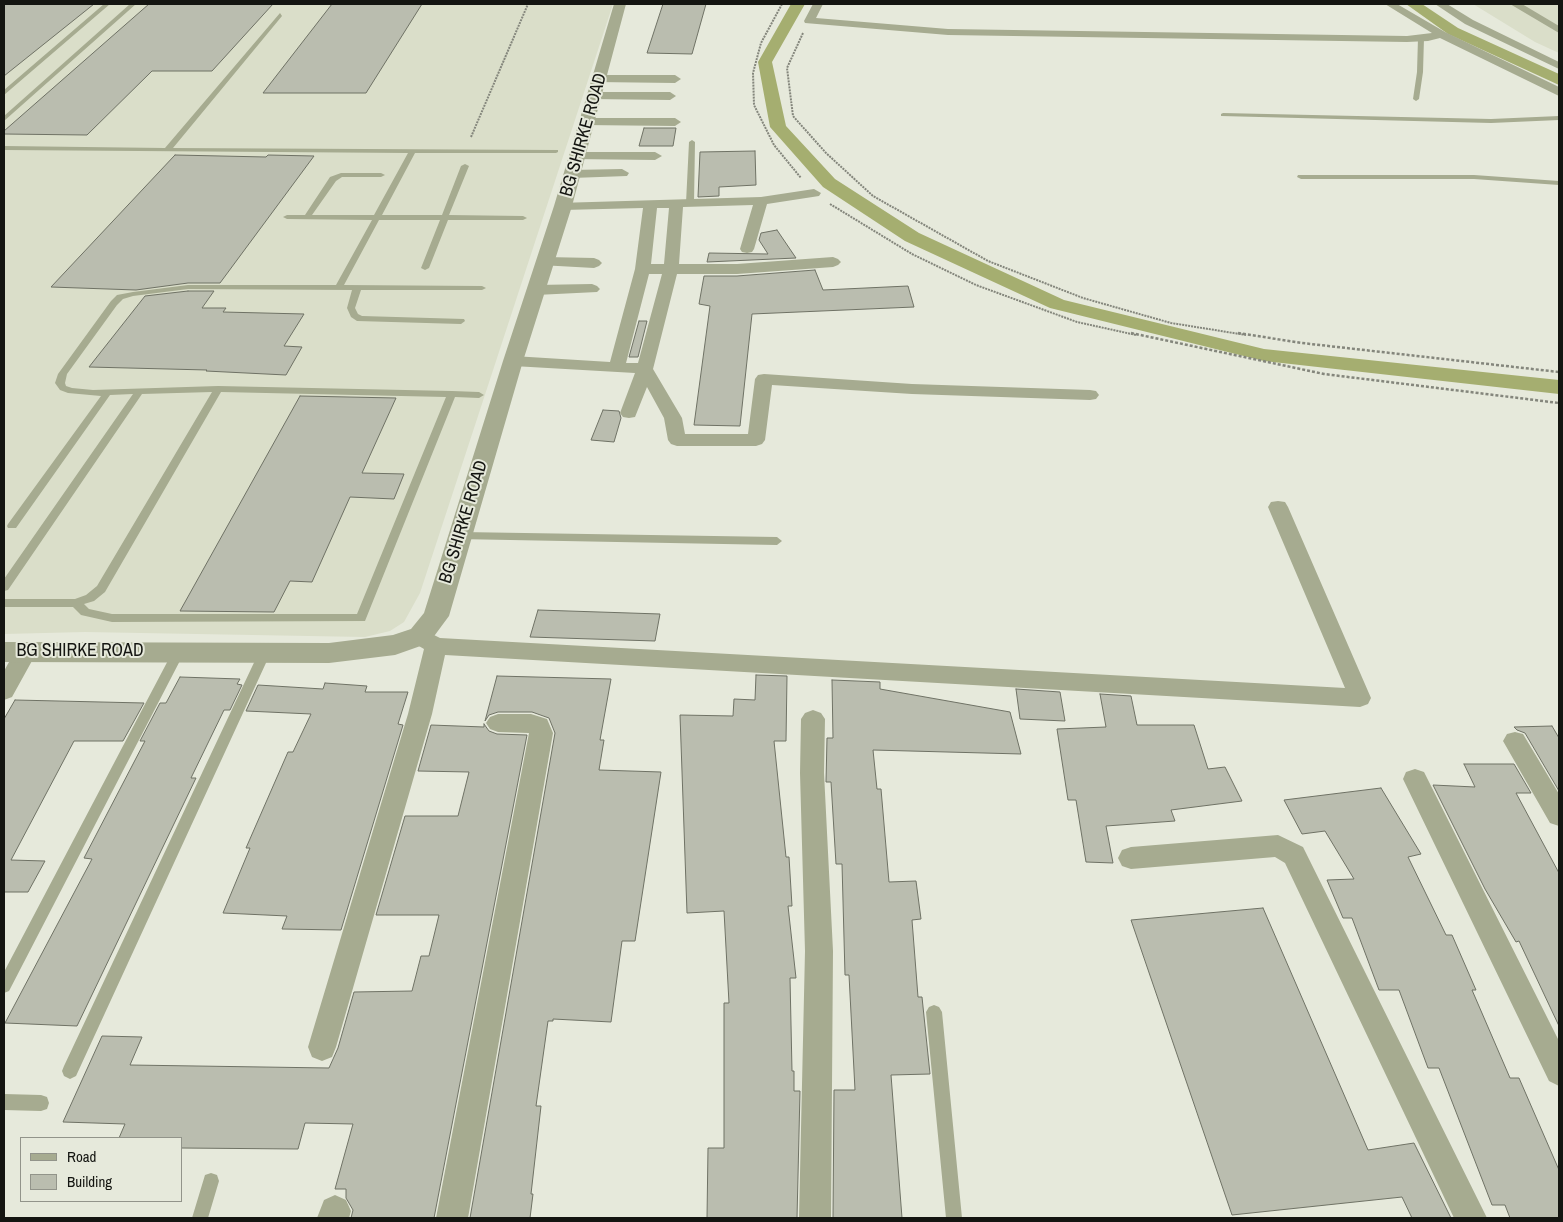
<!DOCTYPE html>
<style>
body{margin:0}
#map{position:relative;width:1563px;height:1222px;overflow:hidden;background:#e6e9db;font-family:"Archivo Narrow",sans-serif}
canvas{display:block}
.frame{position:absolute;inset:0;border:5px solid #141511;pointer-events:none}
.legend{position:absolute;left:20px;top:1137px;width:162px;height:65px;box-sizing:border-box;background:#e6e9db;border:1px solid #92948a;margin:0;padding:6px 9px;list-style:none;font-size:15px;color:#141511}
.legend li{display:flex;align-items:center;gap:10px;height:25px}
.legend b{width:25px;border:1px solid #92948a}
</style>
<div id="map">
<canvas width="1563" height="1222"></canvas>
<div class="frame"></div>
<ul class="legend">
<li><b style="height:6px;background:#a6ab90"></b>Road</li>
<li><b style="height:14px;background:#babdaf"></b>Building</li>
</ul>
</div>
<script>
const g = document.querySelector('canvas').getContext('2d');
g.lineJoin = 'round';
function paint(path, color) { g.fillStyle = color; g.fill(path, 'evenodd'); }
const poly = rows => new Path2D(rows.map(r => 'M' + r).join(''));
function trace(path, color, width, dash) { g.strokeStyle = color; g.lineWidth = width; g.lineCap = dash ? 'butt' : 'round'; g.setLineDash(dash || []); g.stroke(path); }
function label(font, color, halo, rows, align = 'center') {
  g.font = font + ' "Archivo Narrow",sans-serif'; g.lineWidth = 4; g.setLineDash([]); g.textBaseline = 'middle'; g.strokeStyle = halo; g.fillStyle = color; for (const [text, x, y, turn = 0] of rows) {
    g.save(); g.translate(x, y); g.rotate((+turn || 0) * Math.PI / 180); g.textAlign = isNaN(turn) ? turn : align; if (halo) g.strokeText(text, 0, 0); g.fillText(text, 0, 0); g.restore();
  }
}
paint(poly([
 [4,4,613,4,420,593,404,622,390,631,365,637,85,632,4,634],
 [1473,4,1559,4,1559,53,1535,42]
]), '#dadec9');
paint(poly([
 [791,4,805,4,772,62,786,126,835,179,919,233,1064,300,1264,349,1559,380,1559,394,1264,361,1050,308,905,241,823,187,770,127,758,62,791,4],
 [1406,4,1422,4,1458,28,1559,74,1559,85,1448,34,1406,4]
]), '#a5ae70');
const building = poly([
 [4,4,94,4,4,76,4,4],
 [149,4,273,4,212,71,152,71,87,135,4,134,4,131,149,4],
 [332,4,422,4,366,93,263,93,332,4],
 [663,4,706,4,692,54,647,53,663,4],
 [644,128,676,128,673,146,639,146,644,128],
 [755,151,756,185,719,187,719,196,698,197,700,152,755,151],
 [175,155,266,157,268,155,314,156,220,283,188,283,136,290,51,287,175,155],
 [777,230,796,258,707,262,709,253,768,254,759,240,761,233,777,230],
 [815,270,823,290,908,286,914,307,752,314,740,426,694,425,710,306,699,304,704,276,737,276,815,270],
 [188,291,214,291,202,308,226,308,223,312,304,314,284,346,302,347,286,375,206,371,207,370,89,367,145,296,188,291],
 [639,321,647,321,638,357,629,357,639,321],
 [300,396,396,398,362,473,404,474,394,499,350,497,312,582,290,581,274,612,180,611,300,396],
 [603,410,619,411,621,418,614,442,591,440,603,410],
 [538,610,660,614,655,641,530,637,538,610],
 [756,675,787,676,786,741,774,741,786,857,789,857,792,906,788,906,796,978,790,978,792,1071,794,1071,794,1091,800,1091,797,1218,707,1218,708,1148,724,1148,724,1003,729,1003,724,911,687,913,680,715,733,716,734,699,755,700,756,675],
 [497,676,611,679,600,740,604,740,599,770,661,772,635,941,622,941,611,1022,553,1019,553,1021,548,1021,536,1106,541,1106,531,1194,533,1194,530,1218,470,1218,555,733,549,718,532,712,498,712,489,715,485,721,497,676],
 [180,677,240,679,237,684,242,685,230,710,224,710,191,778,196,778,77,1026,5,1023,92,859,84,858,145,741,140,741,160,703,166,703,180,677],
 [832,680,880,682,880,689,1010,712,1021,754,873,750,877,789,881,789,889,882,916,881,921,919,912,920,918,997,922,997,930,1074,891,1075,902,1218,833,1218,834,1090,855,1090,849,975,845,975,842,864,836,864,831,782,826,782,827,738,833,738,832,680],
 [325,683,367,686,365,692,408,692,398,724,403,725,341,930,282,929,287,916,223,913,250,848,246,848,288,752,293,752,311,714,246,711,258,685,323,689,325,683],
 [1016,689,1060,692,1065,721,1020,719,1016,689],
 [1100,694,1131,696,1137,725,1194,725,1208,769,1225,767,1242,801,1171,810,1175,821,1106,826,1113,863,1086,862,1076,800,1068,800,1057,729,1106,727,1100,694],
 [15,700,144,703,123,741,74,741,11,860,45,861,28,892,4,892,4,719,15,700],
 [484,724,489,731,497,734,527,735,434,1218,351,1218,353,1210,346,1198,346,1189,335,1189,353,1124,305,1123,298,1149,181,1148,181,1138,119,1138,125,1124,63,1122,102,1036,142,1037,130,1065,329,1068,338,1048,354,992,412,991,421,956,429,956,439,915,376,915,405,816,458,816,469,772,418,771,431,725,484,727,484,724],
 [1552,726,1559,738,1559,791,1525,733,1517,730,1514,727,1552,726],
 [1464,764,1514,764,1531,793,1516,793,1559,873,1559,1026,1519,941,1516,942,1485,889,1433,785,1475,787,1464,764],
 [1381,788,1421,854,1408,857,1446,935,1452,935,1476,990,1472,990,1510,1078,1519,1078,1559,1170,1559,1218,1510,1218,1505,1205,1492,1205,1439,1068,1428,1068,1399,990,1379,990,1352,918,1343,918,1327,880,1354,879,1325,831,1302,834,1284,800,1381,788],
 [1263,908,1368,1150,1414,1143,1451,1218,1412,1218,1402,1197,1232,1215,1131,920,1263,908]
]);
paint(building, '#babdaf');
trace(building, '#6f7265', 1);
trace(poly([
 [782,4,761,43,753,73,754,105,774,145,801,178],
 [803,33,787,68,793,116,826,153,873,196,988,261,1083,298,1171,323,1246,335],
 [471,137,528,4],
 [830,204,912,254,976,285,1077,322,1136,335]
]), '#84867c', 2, [2, 1]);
trace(poly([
 [1131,333,1324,374,1559,403],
 [1238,333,1302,343,1559,372]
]), '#84867c', 2.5, [3, 2]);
paint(poly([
 [104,4,110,4,4,95,4,90,104,4],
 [130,4,136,4,4,121,4,116,130,4],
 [280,13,282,16,173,148,558,150,558,152,556,153,415,153,382,215,442,215,461,166,465,164,469,166,449,215,523,216,527,218,523,220,448,220,429,268,425,270,421,268,440,220,379,220,344,285,482,286,486,288,482,290,361,290,355,308,358,314,362,316,464,319,465,321,461,324,357,321,351,317,347,308,352,290,188,289,133,296,123,299,117,305,67,374,65,383,66,386,72,388,93,390,218,386,452,391,479,392,484,395,479,398,455,397,365,621,112,622,81,615,73,607,4,607,4,599,75,599,86,595,97,586,212,392,142,394,8,590,4,591,4,579,133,394,110,395,16,528,8,528,7,526,8,524,101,396,68,393,60,390,55,383,58,374,111,301,117,295,133,292,188,285,336,285,372,220,287,219,283,217,287,215,305,215,330,177,341,173,381,173,385,175,381,177,342,177,336,181,312,215,374,215,408,153,4,150,4,146,165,148,280,13],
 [221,392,446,397,357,614,112,614,89,609,84,604,94,601,105,592,221,392],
 [1421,36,1424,38,1423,72,1419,99,1416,101,1413,99,1417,72,1418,38,1421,36],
 [1223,113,1491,119,1559,116,1559,120,1491,123,1221,116,1221,114,1223,113],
 [692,140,695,142,694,203,690,205,686,203,689,142,692,140],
 [1298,175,1474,175,1559,181,1559,185,1474,179,1301,179,1297,177,1298,175],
 [461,532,777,537,782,541,777,545,457,539,456,536,457,533,461,532],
 [179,647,183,648,185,651,9,991,4,993,4,972,173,651,175,648,179,647],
 [265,648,269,649,271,652,76,1076,70,1079,64,1076,62,1071,64,1066,259,652,261,649,265,648],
 [934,1005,939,1007,942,1012,962,1218,946,1218,926,1012,929,1007,934,1005],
 [4,1094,41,1095,47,1097,49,1103,47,1109,41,1111,4,1110,4,1094],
 [211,1173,217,1175,219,1181,208,1218,192,1218,205,1175,211,1173]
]), '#a6ab90');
paint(poly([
 [813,4,823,4,816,18,948,29,1407,36,1432,33,1385,4,1397,4,1445,32,1559,87,1559,96,1440,38,1428,41,1407,42,948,35,805,23,804,21,813,4],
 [1435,4,1447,4,1473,20,1559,62,1559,69,1465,24,1435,4],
 [1510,4,1522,4,1559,26,1559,33,1510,4],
 [600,75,675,75,681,79,675,83,596,82,594,79,600,75],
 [595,92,670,92,676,96,670,100,591,99,589,96,591,93,595,92],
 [588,118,675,118,681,122,675,126,584,125,582,122,588,118],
 [578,152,655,152,662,156,655,160,573,159,571,156,573,153,578,152],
 [622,169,629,173,627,176,572,178,565,174,572,170,622,169],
 [814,189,821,193,819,196,767,204,754,249,752,252,747,253,742,252,740,249,753,205,683,207,679,264,737,264,833,257,838,259,841,262,838,265,833,267,737,274,677,274,653,369,682,418,685,434,748,434,755,379,758,375,764,374,912,384,1090,390,1096,391,1099,395,1096,399,1090,400,912,394,772,385,765,440,762,444,756,446,677,446,671,444,668,440,664,418,647,387,635,417,629,418,623,417,620,413,635,373,513,366,507,365,505,361,507,357,513,356,610,362,635,269,643,208,563,210,556,206,558,203,761,197,814,189],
 [657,208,669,208,664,264,651,264,657,208],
 [649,274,662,274,638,363,626,363,649,274],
 [545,257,594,258,599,260,602,263,599,266,594,268,540,265,537,262,540,259,545,257],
 [592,284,597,286,600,289,597,292,536,295,530,293,528,290,530,287,536,285,592,284],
 [1278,501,1285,502,1288,507,1371,698,1368,704,1360,707,445,655,432,714,336,1047,332,1057,322,1061,312,1057,308,1047,408,714,424,649,412,642,409,636,412,630,420,628,440,638,1345,688,1268,507,1271,502,1278,501],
 [27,642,35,644,38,650,12,697,4,700,4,671,19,644,27,642],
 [813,710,821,713,825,719,824,773,833,951,831,1218,799,1218,805,951,800,773,801,719,805,713,813,710],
 [498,714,531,714,547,719,553,733,468,1218,436,1218,529,733,498,732,490,729,486,723,490,717,498,714],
 [1515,732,1523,734,1559,794,1559,826,1550,823,1503,741,1507,734,1515,732],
 [1415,769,1424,772,1559,1041,1559,1086,1549,1081,1403,779,1406,772,1415,769],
 [1278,835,1303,847,1487,1218,1454,1218,1285,863,1275,857,1131,869,1122,866,1118,858,1122,850,1131,847,1278,835],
 [335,1195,346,1200,351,1211,349,1218,317,1218,324,1200,335,1195]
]), '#a6ab90');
paint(poly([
 [614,4,626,4,572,206,523,361,449,616,429,643,395,655,329,663,4,662,4,642,329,643,393,635,411,629,424,613,503,361,554,206,614,4]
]), '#a6ab90');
label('18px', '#141511', '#e6e9db', [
 ["BG SHIRKE ROAD",584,135,-74],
 ["BG SHIRKE ROAD",464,522,-73],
 ["BG SHIRKE ROAD",80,651]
]);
</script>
